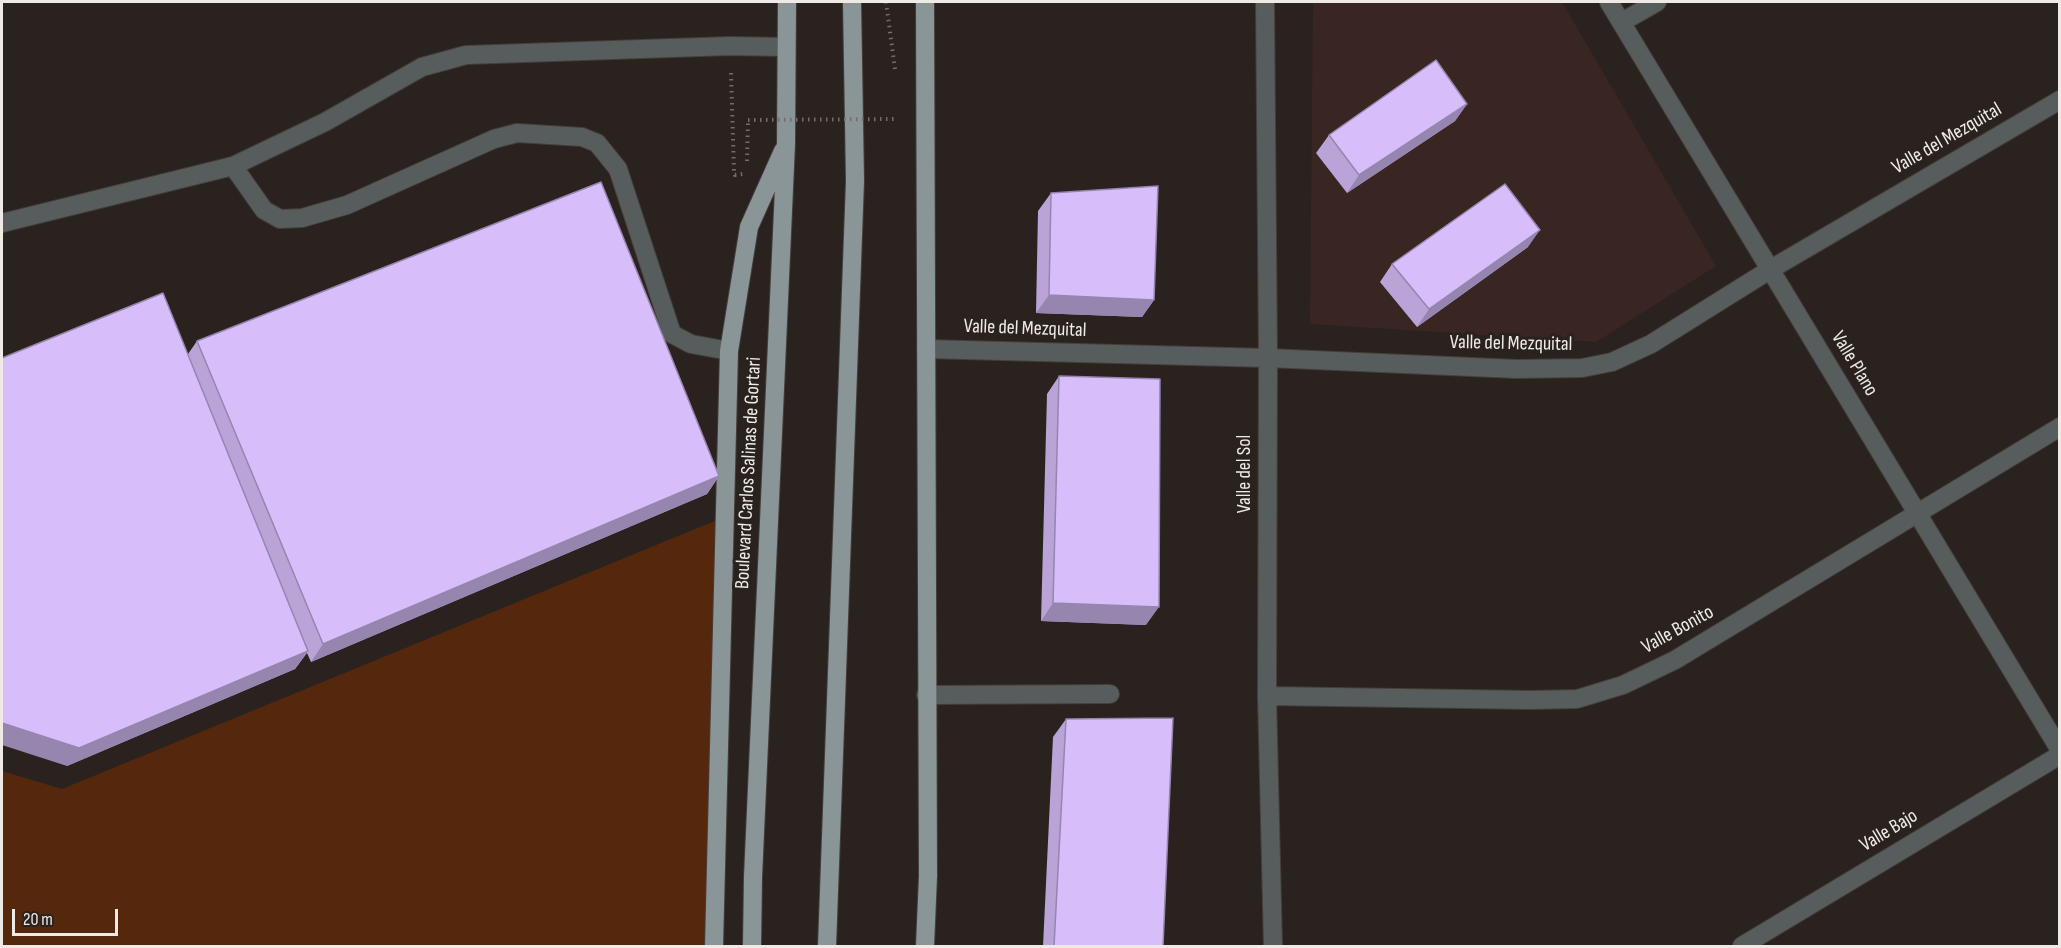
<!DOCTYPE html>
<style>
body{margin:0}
#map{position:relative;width:2061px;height:948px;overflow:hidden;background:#2a221e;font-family:"Sofia Sans Condensed",sans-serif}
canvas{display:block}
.frame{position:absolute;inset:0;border:3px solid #f0eae7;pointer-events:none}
.scale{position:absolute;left:12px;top:909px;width:106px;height:27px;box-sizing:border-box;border:3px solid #f0eae7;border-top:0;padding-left:8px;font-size:18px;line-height:21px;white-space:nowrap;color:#f0eae7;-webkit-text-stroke:4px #2a221e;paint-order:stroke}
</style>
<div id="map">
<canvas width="2061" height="948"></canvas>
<div class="frame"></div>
<div class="scale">20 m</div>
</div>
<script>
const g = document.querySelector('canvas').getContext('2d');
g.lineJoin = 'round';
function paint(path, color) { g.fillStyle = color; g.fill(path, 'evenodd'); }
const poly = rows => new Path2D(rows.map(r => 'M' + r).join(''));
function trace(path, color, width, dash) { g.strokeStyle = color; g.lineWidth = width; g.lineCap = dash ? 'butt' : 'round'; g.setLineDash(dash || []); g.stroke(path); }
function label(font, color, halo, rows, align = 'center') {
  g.font = font + ' "Sofia Sans Condensed",sans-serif'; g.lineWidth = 6; g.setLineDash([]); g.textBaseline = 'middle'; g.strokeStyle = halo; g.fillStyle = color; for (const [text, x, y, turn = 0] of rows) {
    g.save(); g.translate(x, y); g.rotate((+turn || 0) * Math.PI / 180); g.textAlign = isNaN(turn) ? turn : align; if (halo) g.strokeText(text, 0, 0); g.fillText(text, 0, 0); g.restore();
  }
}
paint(poly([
 [1313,2,1562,2,1716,266,1596,342,1310,324]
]), '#392623');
paint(poly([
 [717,520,707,946,2,946,2,771,62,789]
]), '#55280d');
const lane = poly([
 [233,166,264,210,280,219,302,218,347,205,494,139,517,133,582,137,597,143,618,169,672,334,691,344,729,351],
 [2,223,233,166,325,122,422,67,466,55,730,46,786,47],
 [926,695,1110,694]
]);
const street = poly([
 [1265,2,1268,358,1267,696,1273,946],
 [1609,2,2060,750],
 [1622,22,1657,2],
 [926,349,1268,358,1517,369,1582,368,1612,362,1651,344,1771,269,2060,100],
 [1267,696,1531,700,1577,699,1623,685,1675,660,2060,427],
 [1742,946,2060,755]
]);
const primary = poly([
 [714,946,729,351,749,227,783,151],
 [752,946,753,877,786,144,787,2],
 [827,946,855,181,852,2],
 [925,946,928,876,925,2]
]);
trace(lane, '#463e3a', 20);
trace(street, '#463e3a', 20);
trace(primary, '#463e3a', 20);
trace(poly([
 [886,2,895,69],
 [731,73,734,171,735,175,743,174],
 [747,161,748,120]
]), '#756d6a', 4, [1.5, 4.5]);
trace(lane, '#575d5d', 18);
trace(street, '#575d5d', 18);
trace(primary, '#8a9597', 18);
trace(poly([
 [748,120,895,119]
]), '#756d6a', 4, [1.5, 4.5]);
paint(poly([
 [1467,104,1455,121,1347,193,1316,153,1329,135],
 [1051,193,1154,300,1142,317,1036,313,1038,211],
 [1528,247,1417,327,1380,282,1392,264],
 [197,341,719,476,707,494,311,662,307,653,295,669,67,766,188,354],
 [1059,376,1146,625,1041,621,1047,394],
 [1066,719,1163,946,1043,946,1053,737]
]), '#b9a3d7');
paint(poly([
 [1467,104,1455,121,1347,193,1359,175],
 [1540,230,1528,247,1417,327,1429,309],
 [1049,295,1154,300,1142,317,1036,313],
 [719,476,707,494,311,662,323,644],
 [1053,603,1159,607,1146,625,1041,621],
 [308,651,295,669,67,766,2,745,2,723]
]), '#9685af');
const building = poly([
 [1436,60,1467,104,1359,175,1329,135,1436,60],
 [601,182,719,476,323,644,197,341,601,182],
 [1505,184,1540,230,1429,309,1392,264,1505,184],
 [1158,186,1154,300,1049,295,1051,193,1158,186],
 [163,293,308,651,79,748,2,723,2,358,163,293],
 [1059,376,1160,379,1159,607,1053,603,1059,376],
 [1173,718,1163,946,1054,946,1066,719,1173,718]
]);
paint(building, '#d7befa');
trace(building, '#9685af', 1.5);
label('20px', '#f0eae7', '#2a221e', [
 ["Valle del Mezquital",1947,139,-30],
 ["Valle del Mezquital",1025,329,2],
 ["Valle del Mezquital",1511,344,1],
 ["Valle Plano",1854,364,59],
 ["Boulevard Carlos Salinas de Gortari",749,473,-87],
 ["Valle del Sol",1245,474,-90],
 ["Valle Bonito",1678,630,-29],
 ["Valle Bajo",1889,831,-31]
]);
</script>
